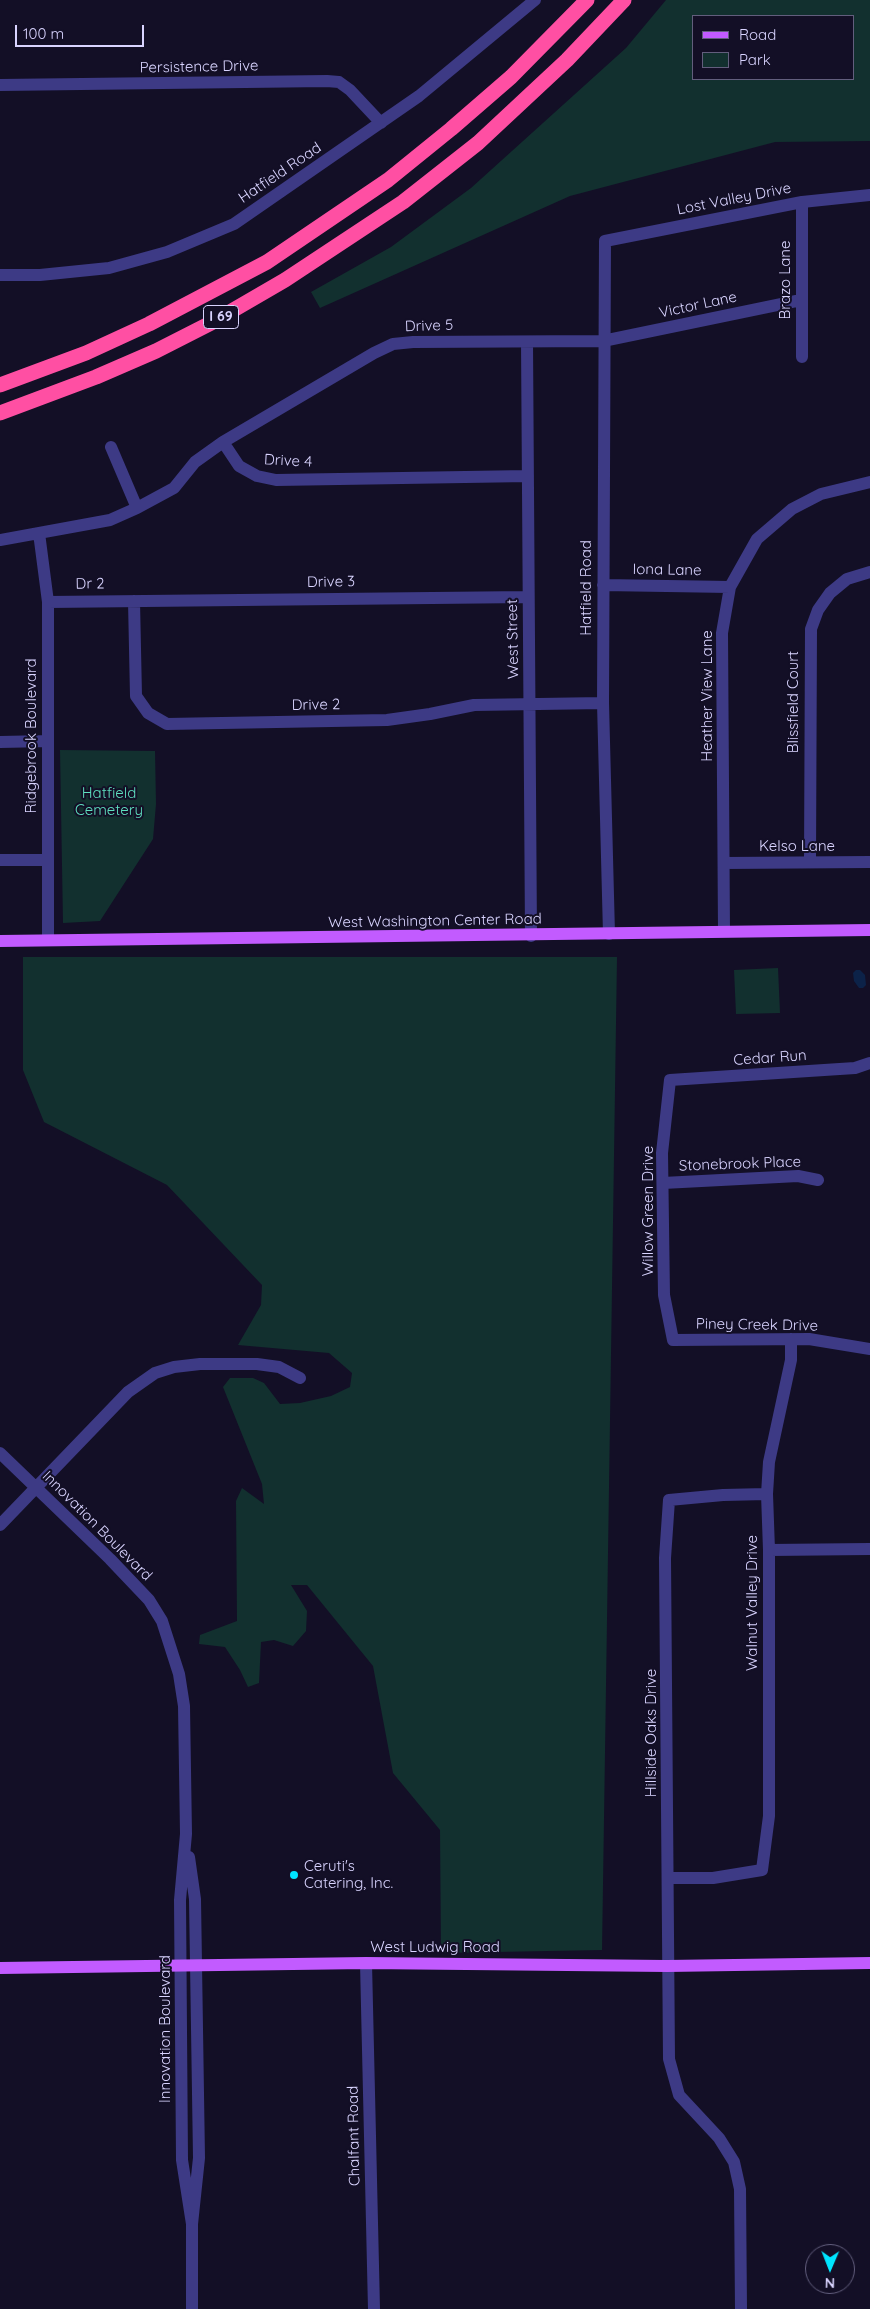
<!DOCTYPE html>
<style>
body{margin:0}
#map{position:relative;width:870px;height:2309px;overflow:hidden;background:#130f26;font-family:Quicksand,sans-serif}
canvas{display:block}
.legend{position:absolute;left:692px;top:15px;width:162px;height:65px;box-sizing:border-box;background:#130f26;border:1px solid #625e7d;margin:0;padding:6px 9px;list-style:none;font-size:15px;color:#d9d4ff}
.legend li{display:flex;align-items:center;gap:10px;height:25px}
.legend b{width:25px;border:1px solid #625e7d}
.north{position:absolute;left:805px;top:2244px;width:50px;height:50px;box-sizing:border-box;background:#130f26;border:1px solid #625e7d;border-radius:50%;rotate:181deg;font-size:14px;font-weight:700;line-height:20px;text-align:center;color:#d9d4ff}
.north::after{content:'';display:block;margin:auto;width:18px;height:22px;background:#00e5ff;clip-path:polygon(50% 0,100% 100%,50% 72%,0 100%)}
.scale{position:absolute;left:15px;top:25px;width:129px;height:22px;box-sizing:border-box;border:2px solid #d9d4ff;border-top:0;padding-left:6px;font-size:15px;line-height:18px;white-space:nowrap;color:#d9d4ff;-webkit-text-stroke:4px #130f26;paint-order:stroke}
</style>
<div id="map">
<canvas width="870" height="2309"></canvas>
<ul class="legend">
<li><b style="height:6px;background:#c25bff"></b>Road</li>
<li><b style="height:14px;background:#12302f"></b>Park</li>
</ul>
<div class="north">N</div>
<div class="scale">100 m</div>
</div>
<script>
const g = document.querySelector('canvas').getContext('2d');
g.lineJoin = 'round';
function paint(path, color) { g.fillStyle = color; g.fill(path, 'evenodd'); }
const poly = rows => new Path2D(rows.map(r => 'M' + r).join(''));
function trace(path, color, width, dash) { g.strokeStyle = color; g.lineWidth = width; g.lineCap = dash ? 'butt' : 'round'; g.setLineDash(dash || []); g.stroke(path); }
function label(font, color, halo, rows, align = 'center') {
  g.font = font + ' Quicksand,sans-serif'; g.lineWidth = 4; g.setLineDash([]); g.textBaseline = 'middle'; g.strokeStyle = halo; g.fillStyle = color; for (const [text, x, y, turn = 0] of rows) {
    g.save(); g.translate(x, y); g.rotate((+turn || 0) * Math.PI / 180); g.textAlign = isNaN(turn) ? turn : align; if (halo) g.strokeText(text, 0, 0); g.fillText(text, 0, 0); g.restore();
  }
}
paint(poly([
 [666,0,870,0,870,141,775,142,570,196,320,308,311,292,391,247,471,188,626,48],
 [854,16,854,79,694,79,694,16],
 [60,750,155,751,156,804,153,839,100,921,63,923],
 [23,957,617,957,602,1950,441,1953,440,1830,393,1773,373,1666,307,1585,291,1585,307,1611,306,1631,293,1646,274,1640,261,1642,259,1683,248,1687,240,1670,225,1647,199,1644,200,1635,237,1621,236,1501,242,1488,264,1504,262,1484,223,1387,230,1378,253,1378,264,1383,280,1404,300,1403,331,1396,350,1387,352,1373,329,1353,238,1345,261,1305,262,1285,167,1185,44,1122,23,1070],
 [778,968,780,1013,736,1014,734,970]
]), '#12302f');
paint(poly([
 [856,970,860,970,865,975,866,985,863,988,859,988,854,981,853,973]
]), '#0c2248');
trace(poly([
 [0,85,327,81,339,82,350,90,381,123],
 [802,202,802,357],
 [0,275,40,275,109,268,167,252,234,224,419,96,535,0],
 [527,342,531,936],
 [223,442,239,466,257,476,276,480,528,476],
 [111,447,137,508],
 [39,533,48,602,48,940],
 [0,540,110,520,137,508,174,488,195,462,223,442,374,353,393,344,413,342,603,341,801,300],
 [603,585,730,587],
 [134,601,136,696,148,713,167,724,387,720,430,714,474,705,603,703],
 [48,602,528,597],
 [0,742,48,741],
 [0,860,47,860],
 [810,862,811,629,818,610,830,593,847,579,870,572],
 [724,863,870,862],
 [724,931,722,633,730,587,757,539,792,509,821,494,870,482],
 [609,934,603,703,605,241,802,202,870,195],
 [870,1063,855,1068,670,1080,662,1153,664,1295,673,1340,809,1339,870,1349],
 [663,1183,798,1176,818,1180],
 [0,1453,110,1559,149,1600,162,1621,179,1674,184,1706,186,1834,180,1900,182,2160,192,2224],
 [0,1525,128,1392,155,1373,174,1367,200,1364,257,1364,279,1367,300,1378],
 [769,1550,870,1549],
 [189,1857,195,1899,199,2158,192,2224,192,2309],
 [668,1878,713,1878,762,1870,769,1816,769,1550,767,1494,769,1462,791,1360,791,1339],
 [366,1963,374,2309],
 [741,2309,740,2189,734,2162,719,2138,679,2095,669,2059,665,1558,669,1500,723,1495,767,1494]
]), '#3d3a85', 12);
trace(poly([
 [0,941,870,930],
 [0,1968,366,1963,667,1966,870,1963]
]), '#c25bff', 12);
trace(poly([
 [0,385,86,353,149,324,267,262,388,180,451,129,511,77,587,0],
 [0,413,96,377,156,351,211,323,285,280,403,202,478,143,567,60,624,0]
]), '#ff4fa3', 15);
for (const [x, y, r, color] of [
 [294,1875,5,"#00e5ff"]
]) { const dot = new Path2D(); dot.arc(x, y, r, 0, 2 * Math.PI); g.fillStyle = color; g.fill(dot); trace(dot, '#130f26', 2); }
for (const [x, y, w] of [
 [221,317,35]
]) { const box = new Path2D(); box.roundRect(x - w / 2, y - 11.5, w, 23, 4); g.fillStyle = '#130f26'; g.fill(box); trace(box, '#d9d4ff', 1); }
label('bold 14px', '#d9d4ff', null, [
 ["I 69",221,317]
]);
label('15px', '#d9d4ff', '#130f26', [
 ["Persistence Drive",199,67,-1],
 ["Hatfield Road",280,173,-34],
 ["Lost Valley Drive",734,199,-11],
 ["Brazo Lane",785,280,-90],
 ["Victor Lane",698,305,-12],
 ["Drive 5",429,326,-2],
 ["Drive 4",288,461,3],
 ["Iona Lane",667,570,1],
 ["Drive 3",331,582,-1],
 ["Dr 2",90,584,-1],
 ["Hatfield Road",586,588,-90],
 ["West Street",513,639,-91],
 ["Heather View Lane",707,696,-90],
 ["Blissfield Court",793,702,-90],
 ["Drive 2",316,705,-1],
 ["Ridgebrook Boulevard",31,736,-90],
 ["Kelso Lane",797,846],
 ["West Washington Center Road",435,921,-1],
 ["Cedar Run",770,1058,-4],
 ["Stonebrook Place",740,1164,-2],
 ["Willow Green Drive",648,1211,-90],
 ["Piney Creek Drive",757,1325,1],
 ["Innovation Boulevard",97,1526,45],
 ["Walnut Valley Drive",752,1603,-90],
 ["Hillside Oaks Drive",651,1733,-90],
 ["West Ludwig Road",435,1947],
 ["Innovation Boulevard",165,2029,-90],
 ["Chalfant Road",354,2136,-91]
]);
label('15px', '#5fe0c0', '#130f26', [
 ["Hatfield",109,793],
 ["Cemetery",109,810]
]);
label('15px', '#d9d4ff', '#130f26', [
 ["Ceruti's",304,1866],
 ["Catering, Inc.",304,1883]
], 'left');
</script>
